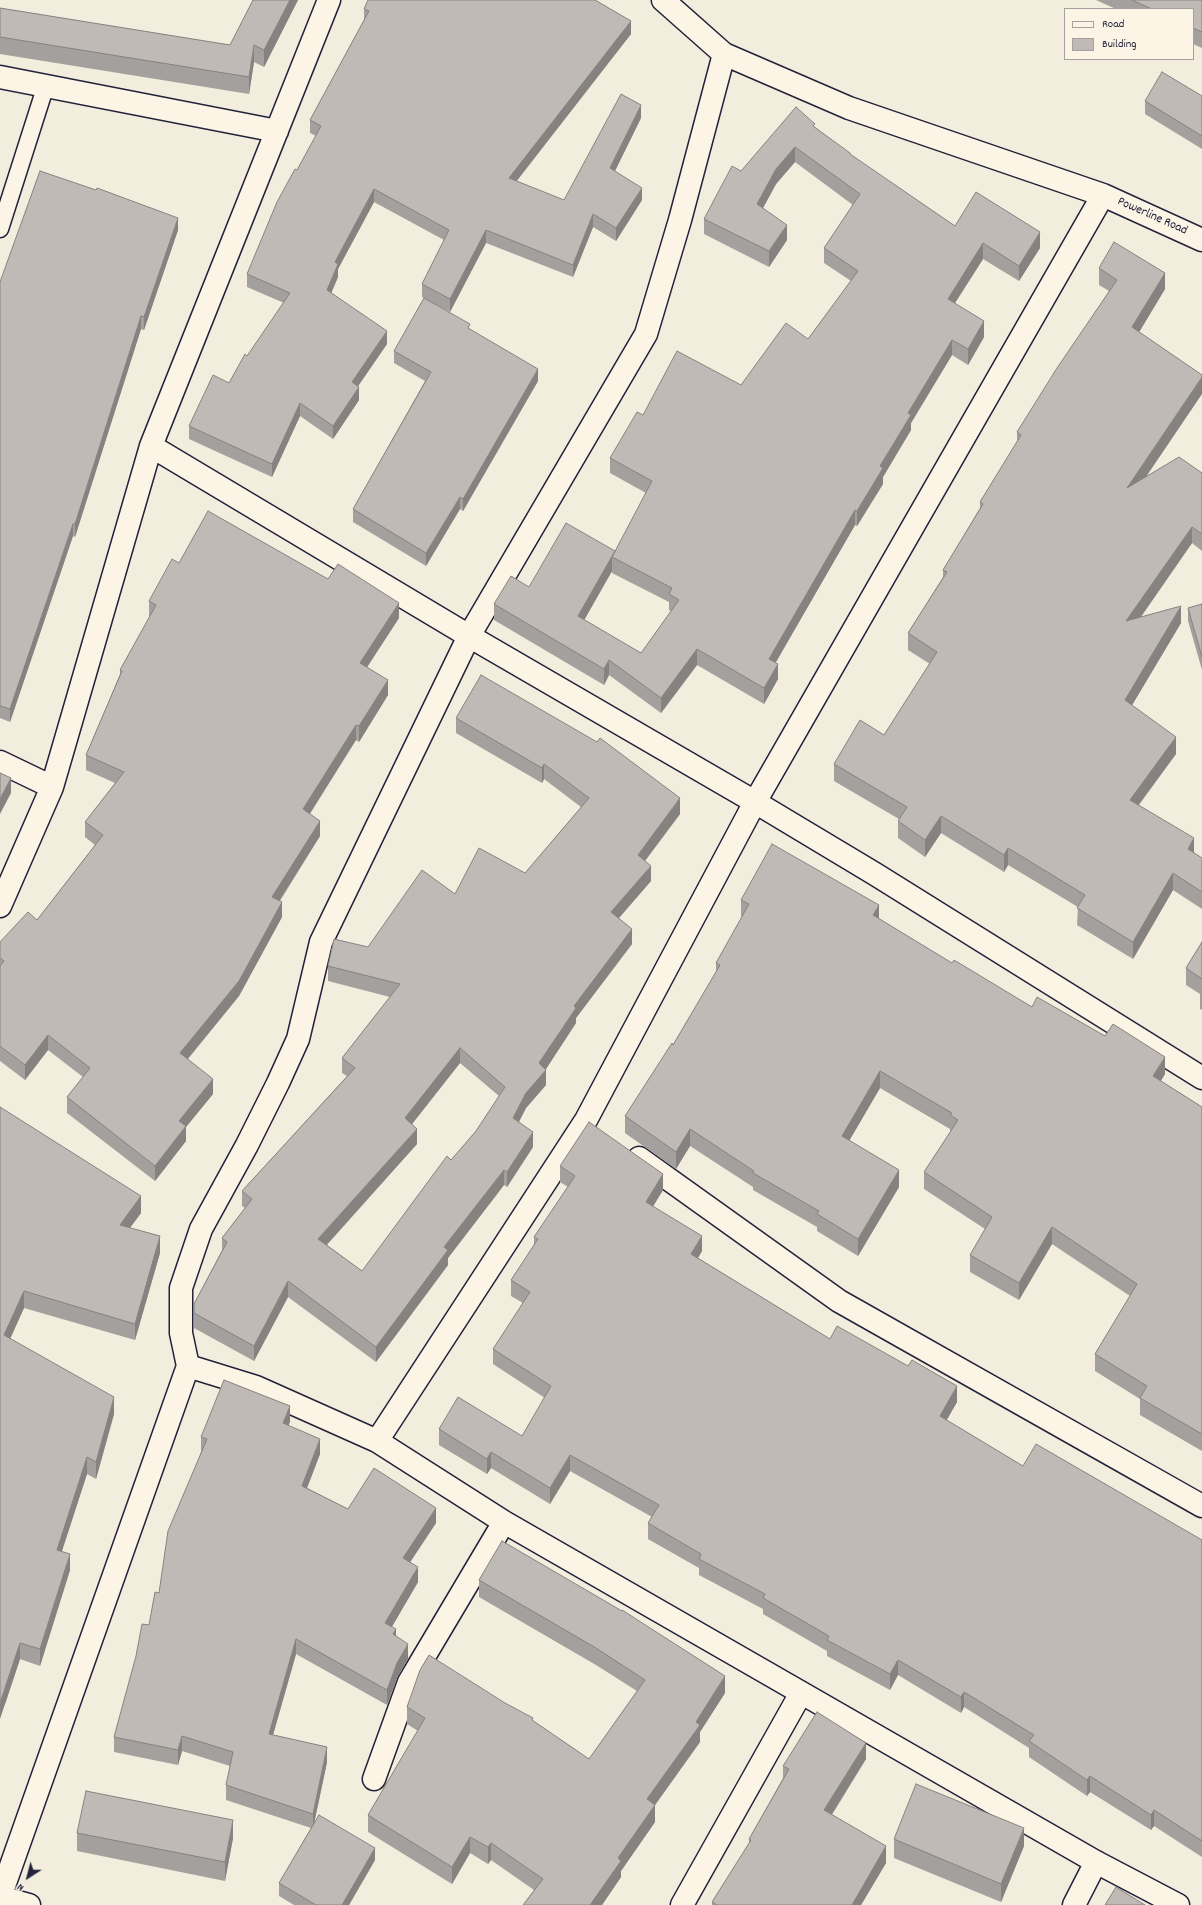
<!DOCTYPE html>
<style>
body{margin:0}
#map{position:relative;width:1202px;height:1905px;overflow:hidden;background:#f3edde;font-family:Dekko,sans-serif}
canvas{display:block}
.legend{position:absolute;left:1064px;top:8px;width:130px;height:52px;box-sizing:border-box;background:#fcf5e5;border:1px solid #a5a1a1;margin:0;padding:5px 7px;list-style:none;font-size:12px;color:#22223b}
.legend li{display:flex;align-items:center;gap:8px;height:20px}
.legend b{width:20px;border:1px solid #a5a1a1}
.north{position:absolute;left:8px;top:1857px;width:40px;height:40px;-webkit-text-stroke:3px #fcf5e5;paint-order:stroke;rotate:216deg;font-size:11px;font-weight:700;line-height:16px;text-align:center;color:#22223b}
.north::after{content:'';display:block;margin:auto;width:14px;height:18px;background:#22223b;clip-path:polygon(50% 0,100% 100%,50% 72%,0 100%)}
</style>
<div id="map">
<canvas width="1202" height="1905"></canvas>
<ul class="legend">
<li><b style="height:5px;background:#fcf5e5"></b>Road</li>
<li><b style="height:11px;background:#bfbab6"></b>Building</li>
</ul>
<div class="north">N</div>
</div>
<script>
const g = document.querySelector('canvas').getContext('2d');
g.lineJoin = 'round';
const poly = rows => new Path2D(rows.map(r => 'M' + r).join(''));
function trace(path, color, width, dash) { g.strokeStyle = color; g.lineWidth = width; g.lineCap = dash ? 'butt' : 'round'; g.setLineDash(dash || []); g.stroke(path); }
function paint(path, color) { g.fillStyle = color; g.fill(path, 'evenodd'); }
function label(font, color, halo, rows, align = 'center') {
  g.font = font + ' Dekko,sans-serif'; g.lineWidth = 3; g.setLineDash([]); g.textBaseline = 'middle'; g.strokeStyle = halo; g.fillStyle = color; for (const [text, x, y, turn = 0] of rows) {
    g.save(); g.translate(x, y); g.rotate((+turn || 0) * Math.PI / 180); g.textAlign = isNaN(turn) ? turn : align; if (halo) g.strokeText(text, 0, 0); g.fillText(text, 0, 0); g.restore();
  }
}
const lane = poly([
 [0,229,46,85]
]);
const street = poly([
 [663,0,724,54,849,108,1103,195,1202,240],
 [0,77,277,131],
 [151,446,469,636,755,802,875,874,1202,1078],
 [0,762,52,787],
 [0,906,52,787,151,446,329,0],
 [639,1158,839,1301,1202,1506],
 [188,1366,256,1387,377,1441,504,1522,1096,1862,1178,1905],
 [377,1441,586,1120,755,802,1103,195],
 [374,1779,409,1682,504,1522],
 [0,1897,188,1366,181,1333,181,1288,201,1229,247,1145,278,1083,298,1039,321,942,469,636,646,334,680,220,724,54],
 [0,1897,29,1905],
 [682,1905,801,1693],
 [1074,1905,1096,1862]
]);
trace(lane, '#22223b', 19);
trace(street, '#22223b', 25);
trace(lane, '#fcf5e5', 16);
trace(street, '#fcf5e5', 22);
paint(poly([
 [253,0,298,0,264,67,254,62,249,94,0,54,0,8,230,45],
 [1096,0,1202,0,1202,48,1193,44,1193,9,1116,9],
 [364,9,631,34,516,181,564,200,641,118,615,171,642,200,616,241,593,227,573,277,486,243,450,312,425,299,470,329,538,381,463,511,460,509,426,566,353,522,353,509,425,381,394,363,394,351,424,298,422,297,422,284,444,240,374,202,338,269,338,277,331,293,387,344,358,386,359,400,333,439,300,416,272,477,189,439,189,426,229,383,284,303,247,287,247,274,297,170,316,136,310,133,310,120,364,20],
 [1202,96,1202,149,1145,114,1145,101],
 [815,127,850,155,955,226,1040,248,1019,281,983,259,955,303,984,337,968,365,952,355,911,423,911,430,883,477,883,484,857,526,855,525,776,662,778,679,764,704,697,665,661,713,609,675,604,685,494,620,494,604,529,587,615,552,646,493,610,473,610,458,643,415,741,385,808,339,851,281,824,263,824,248,853,205,795,162,776,184,763,208,787,240,769,267,704,234,704,219,741,171],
 [612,571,612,573,669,602,669,610,671,611,641,653,584,620],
 [178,230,144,330,141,329,75,537,73,536,10,722,0,718,0,282],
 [1099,268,1165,289,1139,332,1146,477,1202,473,1202,551,1192,543,1141,617,1181,623,1132,705,1176,754,1139,805,1194,853,1202,858,1202,909,1173,890,1133,959,1077,925,1078,907,1008,865,1004,872,941,833,925,857,898,838,898,821,899,819,834,781,834,764,884,735,930,664,908,650,908,633,943,577,943,570,980,508,980,502,1017,442,1017,432,1109,291,1099,285],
 [179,563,328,579,399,618,367,667,388,695,359,742,356,740,310,814,320,836,280,901,282,917,239,996,188,1059,213,1094,186,1127,186,1141,155,1181,67,1113,67,1097,83,1077,48,1050,25,1080,0,1061,0,942,37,920,95,845,85,837,85,822,115,783,86,770,86,755,120,674,120,670,150,616,149,616,149,601],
 [1202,604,1202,670,1188,621,1188,608],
 [456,718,680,814,645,861,651,881,619,918,632,944,576,1018,576,1023,546,1069,546,1085,526,1108,519,1122,533,1147,507,1187,504,1185,448,1258,448,1265,376,1362,288,1297,254,1361,194,1328,194,1304,222,1250,222,1238,245,1208,242,1206,242,1191,347,1076,342,1073,342,1058,390,997,328,981,328,966,368,947,455,894,525,873,581,807,544,779,542,783,456,733],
 [460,1063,499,1096,476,1131,451,1160,362,1271,327,1245,417,1144,412,1124],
 [741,900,879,919,952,963,1032,1007,1165,1074,1161,1081,1202,1107,1202,1451,1140,1415,1140,1399,1095,1371,1095,1354,1130,1296,1052,1244,1019,1300,970,1272,970,1255,985,1229,924,1189,924,1172,950,1132,950,1129,880,1088,849,1141,899,1187,858,1256,817,1231,817,1227,753,1190,753,1187,690,1146,676,1169,625,1133,625,1116,673,1045,716,972,716,963,742,917,741,916],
 [1202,942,1202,1010,1200,1009,1200,994,1186,985,1186,968],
 [0,1107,141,1213,130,1228,160,1253,135,1340,24,1308,10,1339,114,1414,96,1479,87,1474,62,1551,70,1570,40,1666,20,1659,5,1704],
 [560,1166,663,1190,653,1206,702,1251,698,1258,830,1339,957,1402,946,1420,1023,1466,1202,1540,1202,1857,1154,1826,1151,1830,1090,1792,1087,1796,1029,1757,1029,1748,964,1707,961,1713,898,1675,890,1690,827,1656,827,1651,763,1614,763,1609,699,1575,699,1568,648,1539,648,1523,652,1517,570,1471,550,1504,491,1468,487,1474,439,1445,439,1429,522,1436,545,1398,493,1364,493,1349,523,1303,511,1296,511,1280,534,1245,534,1237,568,1187,560,1182],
 [290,1422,288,1425,320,1454,307,1488,348,1509,436,1523,410,1562,418,1582,392,1627,408,1659,397,1678,387,1705,296,1654,273,1735,327,1762,314,1823,375,1860,349,1905,294,1905,279,1896,279,1883,311,1828,226,1800,226,1785,230,1766,182,1751,178,1765,114,1752,114,1737,159,1593,201,1452,201,1437],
 [479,1580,725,1693,700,1732,700,1742,655,1805,655,1822,621,1871,621,1877,602,1905,523,1905,534,1890,491,1860,488,1864,470,1853,452,1884,368,1832,368,1815,418,1731,407,1724,407,1707,505,1703,533,1721,589,1759,637,1691,596,1665,479,1597],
 [866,1759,832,1815,886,1863,861,1905,712,1905,712,1902,749,1844,749,1839,783,1778,783,1766],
 [77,1833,233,1838,225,1881,77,1851],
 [894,1839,1024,1846,1001,1902,894,1858]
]), '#a4a09d');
paint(poly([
 [290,0,298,0,264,67,264,50],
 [631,21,631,34,509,191,509,178],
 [254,45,254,62,249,94,249,77],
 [641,105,641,118,610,181,610,168],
 [795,147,795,162,776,184,757,219,757,204,776,169],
 [642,188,642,200,616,241,616,228],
 [374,189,374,202,338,269,338,277,327,303,327,290,335,262],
 [593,214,593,227,573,277,573,265],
 [178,218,178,230,144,330,144,317],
 [787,225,787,240,769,267,769,251],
 [486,230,486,243,450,312,450,299],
 [1040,232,1040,248,1019,281,1019,266],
 [983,243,983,259,948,314,948,299],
 [1165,273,1165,289,1132,344,1132,327],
 [141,316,141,329,75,537,75,524],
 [984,321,984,337,968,365,968,349],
 [387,331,387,344,352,395,352,382],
 [952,340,952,355,911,423,911,430,883,477,883,484,857,526,857,511,908,413],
 [538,369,538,381,463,511,463,499],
 [1202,377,1202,394,1127,505,1127,488],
 [359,387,359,400,333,439,333,426],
 [300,403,300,416,272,477,272,464],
 [460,497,460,509,426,566,426,553],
 [855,510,855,525,769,674,769,659],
 [73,524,73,536,10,722,10,709],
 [1192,527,1192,543,1126,638,1126,621],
 [615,551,615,559,612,557,612,571,578,631,578,616],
 [399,603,399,618,360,678,360,663],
 [1181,606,1181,623,1125,717,1125,700],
 [697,649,697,665,661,713,661,698],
 [609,660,609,675,604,685,604,669],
 [778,664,778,679,764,704,764,688],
 [388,680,388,695,359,742,359,726],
 [356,725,356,740,303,824,303,809],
 [1176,737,1176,754,1130,816,1130,800],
 [544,764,544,779,542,783,542,768],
 [11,778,11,793,0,814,0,799],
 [680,798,680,814,638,870,638,855],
 [941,816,941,833,925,857,925,840],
 [320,821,320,836,272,912,272,897],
 [1194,838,1194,855,1188,849],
 [1008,848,1008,865,1004,872,1004,855],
 [651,866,651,881,611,927,611,912],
 [1173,873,1173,890,1133,959,1133,942],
 [282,902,282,917,239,996,180,1068,180,1053],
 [879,905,879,922,873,915],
 [632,929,632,944,576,1018,576,1023,542,1075,546,1070,546,1085,526,1108,513,1133,513,1118,539,1063,574,1006],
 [48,1035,48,1050,25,1080,25,1065],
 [460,1048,460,1063,405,1133,405,1118],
 [1165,1057,1165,1074,1153,1093,1153,1076],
 [880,1071,880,1088,842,1153,842,1136],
 [213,1079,213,1094,186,1127,186,1141,155,1181,155,1166,179,1121],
 [417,1129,417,1144,318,1254,318,1239],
 [690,1129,690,1146,676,1169,676,1152],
 [533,1132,533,1147,507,1187,507,1172],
 [504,1170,504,1185,448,1258,448,1265,376,1362,376,1347,444,1247],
 [899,1170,899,1187,858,1256,858,1239],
 [663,1174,663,1190,646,1218,646,1202],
 [141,1196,141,1213,120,1241,120,1225],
 [1052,1227,1052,1244,1019,1300,1019,1283],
 [160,1236,160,1253,135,1340,135,1324],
 [702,1236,702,1251,691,1269,691,1254],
 [288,1281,288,1297,254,1361,254,1346],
 [24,1291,24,1308,4,1352,4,1335],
 [957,1386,957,1402,940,1432,940,1416],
 [114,1397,114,1414,96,1479,96,1462],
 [290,1406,290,1422,283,1438,283,1423],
 [320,1439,320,1454,302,1501,302,1486],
 [491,1452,491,1468,487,1474,487,1459],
 [570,1455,570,1471,550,1504,550,1488],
 [87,1457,87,1474,57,1566,57,1550],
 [436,1508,436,1523,403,1573,403,1558],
 [70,1554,70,1570,40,1666,40,1649],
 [418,1567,418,1582,385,1638,385,1623],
 [396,1629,396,1644,393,1634],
 [296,1639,296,1654,269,1749,269,1734],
 [20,1643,20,1659,0,1719,0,1703],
 [408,1644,408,1659,397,1678,387,1705,387,1690,397,1663],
 [898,1660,898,1675,890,1690,890,1674],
 [725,1676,725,1693,700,1732,700,1742,655,1805,655,1822,621,1871,621,1877,602,1905,590,1905,618,1858,647,1799],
 [964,1692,964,1707,961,1713,961,1697],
 [182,1736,182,1751,178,1765,178,1750],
 [866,1743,866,1759,824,1826,824,1810],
 [327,1747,327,1762,313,1829,313,1814],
 [1090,1776,1090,1792,1087,1796,1087,1780],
 [1154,1810,1154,1826,1151,1830,1151,1815],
 [233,1820,233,1838,225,1881,225,1862],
 [1024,1828,1024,1846,1001,1902,1001,1884],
 [470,1837,470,1853,452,1884,452,1867],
 [491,1843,491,1860,488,1864,488,1847],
 [886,1846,886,1863,861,1905,852,1905],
 [375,1848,375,1860,349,1905,342,1905]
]), '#86827f');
const building = poly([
 [253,0,290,0,264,50,254,45,249,77,0,37,0,8,230,45,253,0],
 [368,0,595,0,631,21,509,178,564,200,621,94,641,105,610,168,642,188,616,228,593,214,573,265,486,230,450,299,422,284,449,230,374,189,335,262,338,264,327,290,387,331,352,382,359,387,333,426,300,403,272,464,189,426,213,375,229,383,245,354,247,356,290,293,247,274,277,202,295,169,297,170,321,126,310,120,369,11,364,9,368,0],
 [1132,0,1202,0,1202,32,1193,28,1193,9,1152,9,1132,0],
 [1162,72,1202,96,1202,136,1145,101,1162,72],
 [796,107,815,124,813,126,850,153,850,154,955,226,976,192,1040,232,1019,266,983,243,948,299,984,321,968,349,952,340,908,413,911,415,880,466,883,468,857,511,855,510,769,659,778,664,764,688,697,649,661,698,609,660,604,669,494,604,511,576,529,587,566,523,615,551,578,616,641,653,679,600,669,594,672,588,612,557,652,481,610,458,637,412,643,415,677,351,741,385,786,323,808,339,858,271,824,248,860,194,795,147,776,169,757,204,787,225,769,251,704,219,732,166,741,171,796,107],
 [40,171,96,190,97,188,178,218,144,317,141,316,75,524,73,524,10,709,0,706,0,282,40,171],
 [1114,242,1165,273,1132,327,1202,375,1202,377,1127,488,1179,457,1202,473,1202,534,1192,527,1126,621,1181,606,1125,700,1176,737,1130,800,1194,838,1188,849,1202,858,1202,892,1173,873,1133,942,1077,908,1085,895,1008,848,1004,855,941,816,925,840,898,821,907,807,834,764,860,720,884,735,937,652,908,633,947,572,943,570,983,504,980,502,1021,435,1017,432,1057,368,1117,280,1099,268,1114,242],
 [424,298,470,324,468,328,538,369,463,499,460,497,426,553,353,509,431,372,394,351,424,298],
 [208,511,328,579,338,564,399,603,360,663,388,680,359,726,356,725,303,809,320,821,272,897,282,902,239,981,180,1053,213,1079,179,1121,186,1126,155,1166,67,1097,90,1068,48,1035,25,1065,0,1046,0,966,4,961,0,958,0,942,28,912,37,920,103,835,85,822,124,772,86,755,122,671,120,670,156,605,149,601,172,559,179,563,208,511],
 [1202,604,1202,657,1188,608,1202,604],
 [481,675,597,742,600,738,680,798,638,855,651,866,611,912,632,929,574,1006,576,1008,539,1063,546,1070,526,1093,513,1118,533,1132,507,1172,504,1170,444,1247,448,1250,376,1347,288,1281,254,1346,194,1313,194,1304,227,1242,222,1238,252,1199,242,1191,355,1068,342,1058,400,984,328,966,334,939,368,947,422,870,455,894,479,848,525,873,589,798,544,764,542,768,456,718,481,675],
 [460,1048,505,1087,476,1131,451,1160,447,1156,362,1271,318,1239,417,1129,405,1118,460,1048],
 [0,773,11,778,0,799,0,773],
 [772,844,879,905,873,915,952,963,954,960,1032,1007,1037,997,1105,1036,1113,1024,1165,1057,1153,1076,1202,1107,1202,1434,1140,1398,1147,1386,1095,1354,1137,1284,1052,1227,1019,1283,970,1255,992,1217,924,1172,958,1120,950,1115,952,1113,880,1071,842,1136,899,1170,858,1239,817,1214,819,1211,753,1173,754,1171,690,1129,676,1152,625,1116,672,1043,673,1045,720,965,716,963,749,904,741,900,772,844],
 [1202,942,1202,979,1186,968,1202,942],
 [0,1107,141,1196,120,1225,160,1236,135,1324,24,1291,4,1335,114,1397,96,1462,87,1457,57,1550,70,1554,40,1649,20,1643,0,1703,0,1107],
 [589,1122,663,1174,646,1202,702,1236,691,1254,830,1339,837,1326,908,1366,912,1360,957,1386,940,1416,1023,1466,1036,1444,1202,1540,1202,1841,1154,1810,1151,1815,1090,1776,1087,1780,1029,1741,1034,1735,964,1692,961,1697,898,1660,890,1674,827,1640,829,1636,763,1598,765,1594,699,1559,701,1554,648,1523,659,1505,570,1455,550,1488,491,1452,487,1459,439,1429,458,1397,522,1436,551,1386,493,1349,530,1292,511,1280,538,1239,534,1237,575,1176,560,1166,589,1122],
 [224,1380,290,1406,283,1423,320,1439,302,1486,348,1509,374,1468,436,1508,403,1558,418,1567,385,1623,396,1629,393,1634,408,1644,397,1663,387,1690,296,1639,269,1734,327,1747,313,1814,226,1785,233,1752,182,1736,178,1750,114,1737,136,1656,142,1624,149,1625,155,1592,159,1593,168,1531,207,1439,201,1437,224,1380],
 [502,1541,622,1611,622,1610,725,1676,696,1722,700,1725,647,1799,655,1805,618,1858,621,1861,590,1905,523,1905,543,1879,491,1843,488,1847,470,1837,452,1867,368,1815,425,1718,407,1707,420,1670,429,1655,505,1703,533,1718,532,1720,589,1759,645,1680,596,1648,479,1580,502,1541],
 [817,1712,866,1743,824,1810,886,1846,852,1905,717,1905,712,1902,751,1840,749,1839,789,1769,783,1766,817,1712],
 [916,1784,1024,1828,1001,1884,894,1839,916,1784],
 [86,1791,233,1820,225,1862,77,1833,86,1791],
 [319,1815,375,1848,342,1905,316,1905,279,1883,319,1815],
 [1116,1887,1145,1905,1105,1905,1116,1887]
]);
paint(building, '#bfbab6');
trace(building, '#86827f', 1);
label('13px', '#22223b', '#fcf5e5', [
 ["Powerline Road",1152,217,24]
]);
</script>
